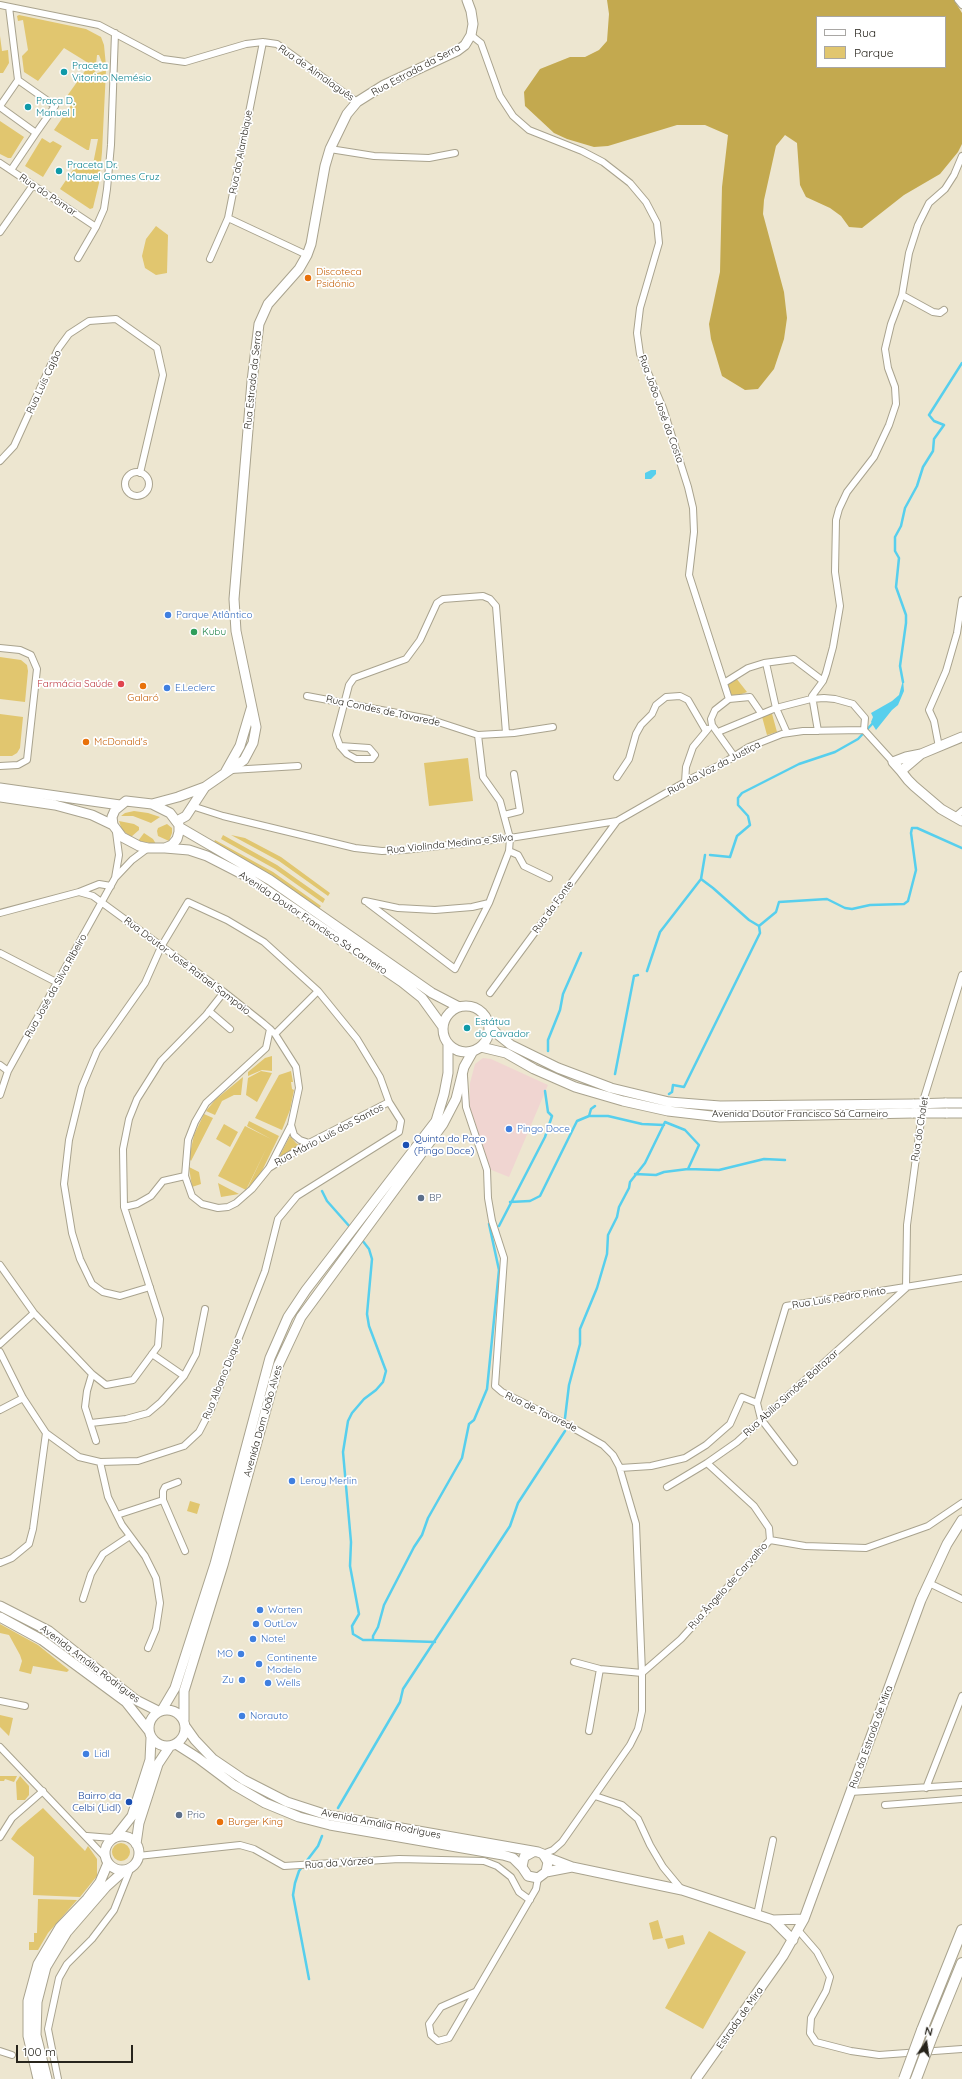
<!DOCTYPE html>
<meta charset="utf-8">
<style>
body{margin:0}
#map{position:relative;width:962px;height:2079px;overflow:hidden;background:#ede6d0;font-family:Quicksand,sans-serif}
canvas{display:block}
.legend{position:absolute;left:816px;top:16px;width:130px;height:52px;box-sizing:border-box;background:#fff;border:1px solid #a9a7a4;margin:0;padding:5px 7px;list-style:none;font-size:12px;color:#27241c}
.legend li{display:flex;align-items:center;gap:8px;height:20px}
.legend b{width:20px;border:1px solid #a9a7a4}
.north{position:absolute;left:906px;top:2023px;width:40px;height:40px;-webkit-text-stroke:3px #fff;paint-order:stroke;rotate:13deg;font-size:11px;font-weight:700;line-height:16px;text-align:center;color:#27241c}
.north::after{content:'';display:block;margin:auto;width:14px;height:18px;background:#27241c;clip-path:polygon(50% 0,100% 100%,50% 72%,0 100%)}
.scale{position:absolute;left:16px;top:2045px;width:117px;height:18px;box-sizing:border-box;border:2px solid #27241c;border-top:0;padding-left:5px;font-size:12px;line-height:14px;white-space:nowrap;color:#27241c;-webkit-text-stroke:3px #fff;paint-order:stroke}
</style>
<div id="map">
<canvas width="962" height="2079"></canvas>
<ul class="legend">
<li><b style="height:5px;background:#fff"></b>Rua</li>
<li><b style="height:11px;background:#e1c66f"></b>Parque</li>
</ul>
<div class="north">N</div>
<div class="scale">100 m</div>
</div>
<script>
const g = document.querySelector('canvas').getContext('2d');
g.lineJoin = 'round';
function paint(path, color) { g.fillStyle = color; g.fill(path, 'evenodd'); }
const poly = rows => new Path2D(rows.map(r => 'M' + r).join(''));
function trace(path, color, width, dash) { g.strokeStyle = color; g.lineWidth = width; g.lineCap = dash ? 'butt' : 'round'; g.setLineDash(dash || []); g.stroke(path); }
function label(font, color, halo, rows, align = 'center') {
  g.font = font + ' Quicksand,sans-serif'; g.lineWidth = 3.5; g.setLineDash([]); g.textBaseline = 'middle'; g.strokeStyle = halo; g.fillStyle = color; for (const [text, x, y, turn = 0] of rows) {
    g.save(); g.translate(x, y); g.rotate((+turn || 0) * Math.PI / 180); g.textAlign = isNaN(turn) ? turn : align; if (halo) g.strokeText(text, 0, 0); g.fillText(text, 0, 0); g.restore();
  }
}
paint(poly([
 [483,1058,491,1059,548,1085,509,1177,489,1169,469,1112,470,1083,475,1064]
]), '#f0d5d1');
paint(poly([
 [19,15,86,29,101,37,104,45,106,66,103,65,99,55,97,55,95,74,106,70,102,152,99,183,93,208,90,209,60,189,77,164,88,170,93,164,98,139,91,139,89,150,87,150,54,130,74,101,67,96,90,64,64,48,38,81,24,72,22,56,28,50,23,20,18,21,17,16],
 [0,36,2,51,8,50,9,63,3,73,0,73],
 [0,121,24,137,11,158,8,158,0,154],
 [42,138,50,143,53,141,62,146,43,177,25,166],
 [156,226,168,235,167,273,156,275,145,268,142,256,146,239],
 [0,657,21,660,27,665,28,671,25,702,0,699],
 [736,678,747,692,729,699,724,683],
 [771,710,777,732,767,735,761,713],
 [0,714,23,717,20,748,17,753,12,756,0,756],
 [468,758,473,801,429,806,424,763],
 [134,811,148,813,160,817,151,823,133,816,121,816,125,813],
 [119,821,134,824,139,827,139,830,131,837,122,830],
 [167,824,172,828,172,833,169,841,158,836,157,831,158,828],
 [144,833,153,839,156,844,138,841],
 [223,835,277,865,325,899,323,903,275,869,221,839],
 [231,835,245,838,281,857,330,893,328,896,279,861],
 [215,840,273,872,321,906,318,910,213,844],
 [272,1056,272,1071,262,1070,248,1076,248,1072,265,1058],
 [261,1071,272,1073,257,1102,246,1095,248,1078],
 [291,1071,293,1082,291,1082,292,1089,294,1090,290,1110,282,1130,255,1118,279,1075],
 [243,1077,241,1095,234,1095,222,1101,215,1115,206,1111,215,1100],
 [204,1114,213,1118,191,1161,189,1158,194,1135],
 [249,1121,279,1136,260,1175,247,1189,267,1147,246,1190,218,1176,245,1126,271,1139,247,1126],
 [224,1124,238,1132,230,1147,216,1139],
 [290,1136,296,1143,300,1146,278,1159],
 [189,1167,199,1172,201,1184,192,1187],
 [218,1183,239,1194,221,1197],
 [190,1501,200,1504,197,1514,187,1511],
 [0,1624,38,1645,69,1670,67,1672,33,1666,31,1674,19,1671,22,1661,20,1655,9,1635,0,1633],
 [0,1715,13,1718,9,1736,0,1727],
 [0,1776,17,1776,14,1782,5,1779,4,1781,0,1781],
 [20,1776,29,1786,29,1795,25,1800,17,1800,16,1782],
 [43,1808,85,1851,88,1846,97,1859,97,1876,80,1897,33,1895,34,1857,11,1839,18,1829],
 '112 1852a9 9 0 1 1 18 0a9 9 0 1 1-18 0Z',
 [38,1899,77,1900,48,1933,38,1950,29,1950,29,1942,34,1942,34,1933,37,1933],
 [658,1920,663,1938,653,1940,649,1923],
 [709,1931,746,1952,703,2029,665,2008],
 [683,1935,685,1944,668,1949,665,1939]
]), '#e1c66f');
paint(poly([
 [607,0,954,0,962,13,962,144,958,152,940,174,904,195,862,228,849,227,841,216,830,208,806,197,800,185,797,143,785,135,776,146,764,200,763,214,784,292,787,318,784,339,774,369,758,389,745,390,722,376,711,339,709,324,720,272,722,187,728,135,705,125,677,125,608,146,594,147,567,139,554,133,525,106,524,92,540,69,570,57,585,57,599,50,607,41,609,14],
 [817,17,945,17,945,67,817,67]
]), '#c3a94f');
paint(poly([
 [651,470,656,470,656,474,651,479,645,479,645,473],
 [903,680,904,691,898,705,892,710,876,730,871,722,873,717,871,713,892,701,899,695]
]), '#57cfed');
trace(poly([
 [903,682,900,666,906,623,906,615,896,587,899,558,895,551,895,537,901,526,905,508,917,486,923,467,933,451,934,439,944,425,934,421,929,415,962,363],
 [710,855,730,857,737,836,750,825,748,816,738,805,738,798,742,793,799,764,835,752,858,739,873,723],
 [759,926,776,912,779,902,827,899,845,908,852,909,870,905,904,904,908,901,916,870,911,833,912,828,917,828,962,848],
 [647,971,660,932,701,879],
 [548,1051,548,1040,560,1010,563,994,581,953],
 [615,1074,634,976,638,975],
 [669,1094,672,1092,673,1085,684,1087,760,933,759,926,749,920,713,888,701,879,705,855],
 [589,1116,591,1109,595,1106],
 [635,1174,656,1175,664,1172,688,1169,719,1170,764,1159,785,1160],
 [322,1191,327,1201,358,1236],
 [510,1202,530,1201,540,1196,577,1121,589,1116,608,1116,642,1124,664,1125],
 [499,1226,545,1137,552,1116,548,1112,545,1091],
 [362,1240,369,1249,372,1259,367,1314,369,1326,386,1371,383,1382,376,1390,364,1399,352,1413,348,1421,343,1452,351,1542,350,1566,359,1614,352,1626,353,1634,363,1640,373,1640],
 [565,1418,569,1385,580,1344,580,1329,597,1288,607,1254,608,1235,617,1217,619,1207,629,1188,630,1182,645,1163,665,1122,685,1130,699,1145,688,1169],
 [435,1642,373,1640,373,1636,378,1627,384,1605,414,1547,422,1535,428,1518,462,1458,469,1424,474,1420,487,1389,499,1270,489,1224],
 [338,1808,400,1702,403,1689,510,1526,518,1503,565,1431],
 [309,1979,293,1895,295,1883,299,1871,318,1846,322,1836]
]), '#57cfed', 2.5);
const street = poly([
 [958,0,962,5],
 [0,5,99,25,163,59,185,62,246,44,263,42,277,44,357,102],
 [9,7,18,80],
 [471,35,481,43,500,96,513,116,529,130,582,151,603,162,630,183,646,202,657,223,659,243,640,308,637,333,640,354,663,408,688,487,693,508,694,532,689,575,729,699],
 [0,106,18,80],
 [0,107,36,133,55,106,18,80],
 [330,149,374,156,429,158,455,153],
 [0,163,96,227],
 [11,170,36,133],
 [228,218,307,255],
 [0,232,33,185],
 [78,258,96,227,104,209,107,189,111,145,115,33],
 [210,259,228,218,263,42],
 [902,295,933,312,940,313,944,310],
 [0,461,14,446,58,349,69,334,89,321,116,319,157,348,163,375,140,473],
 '125 484a12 12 0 1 1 24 0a12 12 0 1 1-24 0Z',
 [0,648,20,650,31,655,37,669,27,760,18,765,0,766],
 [766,663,776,708,787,733],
 [724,683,748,668,764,663,794,659,823,681],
 [307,696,429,719,478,735,514,733,553,727],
 [864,730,893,762],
 [818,731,812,696,823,681,826,673,833,647,840,606,835,572,836,520,839,509,847,492,874,457,889,425,896,404,895,387,888,368,885,349,891,324,902,295,909,253,918,225,929,203,945,189,954,175,962,156],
 [718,732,776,708,811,699,824,698,835,699,853,704,865,718,864,730],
 [340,746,369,748,375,755,372,759,356,759,347,754,340,746,336,735,349,685,354,678,406,659,420,640,437,603,443,599,483,596,490,599,496,606,506,733],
 [939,747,934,721,929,710,946,671,957,633,962,600],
 [734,756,712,725,711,719,715,710,729,699,750,697,761,713],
 [231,770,298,766],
 [617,777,629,759,636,734,641,725,652,714,656,705,666,697,680,696,688,700,706,731],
 [685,782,686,767,693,747,708,729],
 [192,806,223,816,355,848,382,851,404,850,510,838,617,821,692,778,722,764,749,747,782,734,803,731,864,730],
 [504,815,520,811,514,774],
 [955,817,962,811],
 [509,851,518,855,524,866,549,878],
 [115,878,132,860,148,848],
 [111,886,99,884,79,892,93,896,224,992,263,1023,270,1029,275,1034,296,1067,299,1088,291,1125,269,1168,252,1189,236,1203,228,1207,218,1208,202,1204,192,1196,185,1176,188,1140,195,1122,206,1103,266,1048,270,1029],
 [365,901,398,908,435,910,472,907,489,903,509,851,510,838,500,801,483,777,478,735],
 [368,903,455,969,489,903],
 [0,913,79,892],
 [0,953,58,983],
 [490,993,617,821],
 [209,1011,230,1029],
 [275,1034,318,991],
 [0,1065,8,1071],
 [464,1076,466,1107,487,1170,488,1198,492,1221,504,1258,495,1386,502,1392,566,1424,603,1445,613,1455,619,1466,636,1524,642,1673,642,1711,638,1729,630,1745,562,1842,553,1850,543,1854],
 [0,1095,8,1071,115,878,119,855,116,832],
 [291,1125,294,1135,300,1140,309,1143],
 [269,1168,309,1143,389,1102],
 [124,1207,137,1204,151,1196,163,1181,185,1176],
 [0,1265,34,1313,92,1374,106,1385,133,1380,158,1346,160,1319,124,1207,123,1149,129,1119,137,1099,161,1061,206,1015,224,992],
 [906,1288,907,1225,924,1098,962,975],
 [0,1344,34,1313],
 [0,1352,23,1398,46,1433,79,1457,100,1462,138,1461,184,1446,199,1432,211,1409,265,1271,278,1219,297,1196,399,1132,401,1121,389,1102,380,1077,357,1039,318,991,264,942,227,920,188,902,161,947,145,983,97,1051,82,1087,69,1140,64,1184,72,1233,80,1259,92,1284,103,1292,120,1296,150,1287],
 [152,1354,184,1376],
 [92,1374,87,1391,85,1407,96,1441],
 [0,1410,23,1398],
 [91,1423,126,1419,148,1413,161,1402,184,1376,196,1354,205,1309],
 [100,1462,108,1497,122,1525,145,1556,156,1578,160,1603,156,1629,148,1648],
 [794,1462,761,1419,757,1403,786,1306,962,1278],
 [707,1463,754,1506,769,1528,770,1540],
 [620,1468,651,1466,685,1458,706,1445,730,1424,742,1397,757,1403],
 [667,1487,707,1463,737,1442,906,1288],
 [163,1500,163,1491,165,1487,178,1482],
 [117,1515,163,1500,185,1551],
 [0,1562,0,1563,12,1558,29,1544,33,1529,46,1433],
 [929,1583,962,1599],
 [83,1599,91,1574,103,1554,130,1536],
 [574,1662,600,1669,642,1673],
 [642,1673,681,1639,770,1540,805,1546,866,1548,928,1526,962,1503],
 [0,1701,25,1706],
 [589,1731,600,1669],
 [0,1747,105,1857],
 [926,1788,962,1696],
 [850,1792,962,1785],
 [595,1796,622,1805,638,1819,650,1845,663,1867,682,1890],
 [885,1805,962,1799],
 [87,1836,112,1838],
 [0,1837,12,1818,43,1791],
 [138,1856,240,1845,254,1849,284,1866,399,1859,484,1861,497,1866,511,1877,519,1892,530,1900],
 [757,1915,773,1840],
 [798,1930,817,1952,830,1977,826,1991,811,2018,810,2033,816,2042,851,2051,879,2055,962,2049],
 [475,1992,441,2007,429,2024,431,2035,438,2041,449,2038,536,1889,538,1878],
 [0,2051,12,2055],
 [58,2079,48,2029,59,1978,67,1964,92,1939,114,1910,131,1867]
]);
const secondary = poly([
 [921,754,962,737],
 [226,771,240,746,251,709],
 [901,771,921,754,906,757,893,762,901,771,908,780,914,786,941,809,962,821],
 [0,788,120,805],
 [0,797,55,805,92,815,113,825],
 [126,801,152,804,170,813,179,825,179,832,177,839,172,845,165,848,148,848,139,846,122,837,113,825,112,817,115,810,126,801],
 [152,804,178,797,205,787,244,760,253,743,256,727,236,631,234,599,252,381,259,324,268,304,299,269,307,255,311,244,325,166,330,149,347,114,357,102,384,85,457,51,465,45,471,35,473,24,471,11,467,0],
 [177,821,186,816,205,787],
 [179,827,270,880,432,993,459,1007],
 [165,848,189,850,207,856,246,876,402,982,422,998,443,1027],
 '443 1029a23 23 0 1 1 46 0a23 23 0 1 1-46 0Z',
 [489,1025,496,1033,511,1045,558,1068,611,1088,669,1102,720,1106,914,1104],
 [481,1047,506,1053,534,1069,575,1087,623,1101,668,1111,720,1117,913,1113],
 [945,1103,962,1103],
 [946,1113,962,1113],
 [0,1606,49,1631,136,1700,158,1711],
 [0,1617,42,1640,126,1702,149,1731],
 '149 1728a18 18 0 1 1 36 0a18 18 0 1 1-36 0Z',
 [162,1710,175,1688,215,1564,270,1358,288,1317,306,1290,436,1121,444,1094,448,1073,448,1044],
 [184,1720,184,1691,223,1565,278,1366,301,1317,443,1124,456,1099,464,1067,473,1051],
 [185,1726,195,1740,213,1759,244,1780,287,1802,327,1815,538,1852,543,1854,548,1862,546,1872,538,1878,528,1876,522,1867,524,1857,533,1852],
 [176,1744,198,1758,234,1785,265,1803,299,1817,330,1825,503,1855,513,1858,522,1867],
 [117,1835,132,1816,150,1760,151,1738],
 '105 1853a17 17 0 1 1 34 0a17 17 0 1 1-34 0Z',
 [136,1844,139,1823,158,1764,170,1746],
 [546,1857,572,1867,682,1890,773,1920,804,1919],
 [546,1872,572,1867],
 [773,1920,793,1940],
 [38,2079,28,2036,28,2001,38,1964,60,1927,87,1899,100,1882,108,1863],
 [47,2079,36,2035,37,2002,46,1967,67,1932,106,1887,125,1870],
 [696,2079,783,1956,804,1919,921,1600,947,1544,962,1520]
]);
const primary = poly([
 [922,2030,962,1930],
 [933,2034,962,1963]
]);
trace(street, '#a9a38e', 8);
trace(secondary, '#a9a38e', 11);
trace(primary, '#a9a38e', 12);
trace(street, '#fff', 6);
trace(secondary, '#fff', 9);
trace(primary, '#fff', 10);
const secondaryBridge = poly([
 [914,1104,945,1103],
 [913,1113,946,1113]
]);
const primaryBridge = poly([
 [904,2079,922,2030],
 [916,2079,933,2034]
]);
trace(secondaryBridge, '#a9a38e', 11, []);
trace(primaryBridge, '#a9a38e', 12, []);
trace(secondaryBridge, '#fff', 9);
trace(primaryBridge, '#fff', 10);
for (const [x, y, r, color] of [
 [64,72,4,"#0f9aa8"],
 [28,107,4,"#0f9aa8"],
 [59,171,4,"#0f9aa8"],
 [308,278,4,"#e8710a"],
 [168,615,4,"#3f7fe0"],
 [194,632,4,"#2e9e5b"],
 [121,684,4,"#e0444e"],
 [143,686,4,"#e8710a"],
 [167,688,4,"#3f7fe0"],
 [86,742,4,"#e8710a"],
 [467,1028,4,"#0f9aa8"],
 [509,1129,4,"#3f7fe0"],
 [406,1145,4,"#1a4fb4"],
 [421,1198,4,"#5c6f8a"],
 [292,1481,4,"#3f7fe0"],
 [260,1610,4,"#3f7fe0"],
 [256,1624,4,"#3f7fe0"],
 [253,1639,4,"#3f7fe0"],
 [241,1654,4,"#3f7fe0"],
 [259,1664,4,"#3f7fe0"],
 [242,1680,4,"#3f7fe0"],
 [268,1683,4,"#3f7fe0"],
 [242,1716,4,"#3f7fe0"],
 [86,1754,4,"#3f7fe0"],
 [129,1802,4,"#1a4fb4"],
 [179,1815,4,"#5c6f8a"],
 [220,1822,4,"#e8710a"]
]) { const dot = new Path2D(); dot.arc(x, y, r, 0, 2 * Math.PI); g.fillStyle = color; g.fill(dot); trace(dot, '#fff', 1.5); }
label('10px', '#0d838f', '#fff', [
 ["Praceta",72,66],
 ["Vitorino Nemésio",72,78],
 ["Praça D,",36,101],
 ["Manuel I",36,113],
 ["Praceta Dr.",67,165],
 ["Manuel Gomes Cruz",67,177],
 ["Estátua",475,1022],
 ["do Cavador",475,1034]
], 'left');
label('10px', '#27241c', '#fff', [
 ["Rua Estrada da Serra",416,70,-28],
 ["Rua de Almalaguês",316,73,35],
 ["Rua do Alambique",241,152,-79],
 ["Rua do Pomar",48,195,34],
 ["Rua Estrada da Serra",253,380,-84],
 ["Rua Luís Cajão",44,382,-65],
 ["Rua João José da Costa",661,409,70],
 ["Rua Condes de Tavarede",383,711,12],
 ["Rua da Voz da Justiça",714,768,-28],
 ["Rua Violinda Medina e Silva",450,844,-6],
 ["Rua da Fonte",553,907,-54],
 ["Avenida Doutor Francisco Sá Carneiro",313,923,34],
 ["Rua Doutor José Rafael Sampaio",187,966,37],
 ["Rua José da Silva Ribeiro",56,986,-61],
 ["Avenida Doutor Francisco Sá Carneiro",800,1114],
 ["Rua do Chalet",920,1129,-81],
 ["Rua Mário Luís dos Santos",329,1135,-28],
 ["Rua Luís Pedro Pinto",839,1298,-9],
 ["Rua Albano Duque",222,1379,-68],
 ["Rua Abílio Simões Baltazar",791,1393,-42],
 ["Rua de Tavarede",541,1412,26],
 ["Avenida Dom João Alves",263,1421,-74],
 ["Rua Ângelo de Carvalho",728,1586,-48],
 ["Avenida Amália Rodrigues",90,1664,37],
 ["Rua da Estrada de Mira",871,1737,-70],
 ["Avenida Amália Rodrigues",381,1824,11],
 ["Rua da Várzea",339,1863,-4],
 ["Estrada de Mira",740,2018,-55]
]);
label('10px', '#c56008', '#fff', [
 ["Discoteca",316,272],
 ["Psidónio",316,284],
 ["Galaró",143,698,"center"],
 ["McDonald's",94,742],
 ["Burger King",228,1822]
], 'left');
label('10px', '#366cbe', '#fff', [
 ["Parque Atlântico",176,615],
 ["E.Leclerc",175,688],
 ["Pingo Doce",517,1129],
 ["Leroy Merlin",300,1481],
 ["Worten",268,1610],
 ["OutLov",264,1624],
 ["Note!",261,1639],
 ["MO",233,1654,"right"],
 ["Continente",267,1658],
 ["Modelo",267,1670],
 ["Zu",234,1680,"right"],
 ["Wells",276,1683],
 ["Norauto",250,1716],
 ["Lidl",94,1754]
], 'left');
label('10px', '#27864d', '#fff', [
 ["Kubu",202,632]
], 'left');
label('10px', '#be3a42', '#fff', [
 ["Farmácia Saúde",113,684]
], 'right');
label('10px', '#164399', '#fff', [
 ["Quinta do Paço",414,1139],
 ["(Pingo Doce)",414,1151],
 ["Bairro da",121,1796,"right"],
 ["Celbi (Lidl)",121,1808,"right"]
], 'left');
label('10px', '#4e5e75', '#fff', [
 ["BP",429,1198],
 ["Prio",187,1815]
], 'left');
</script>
